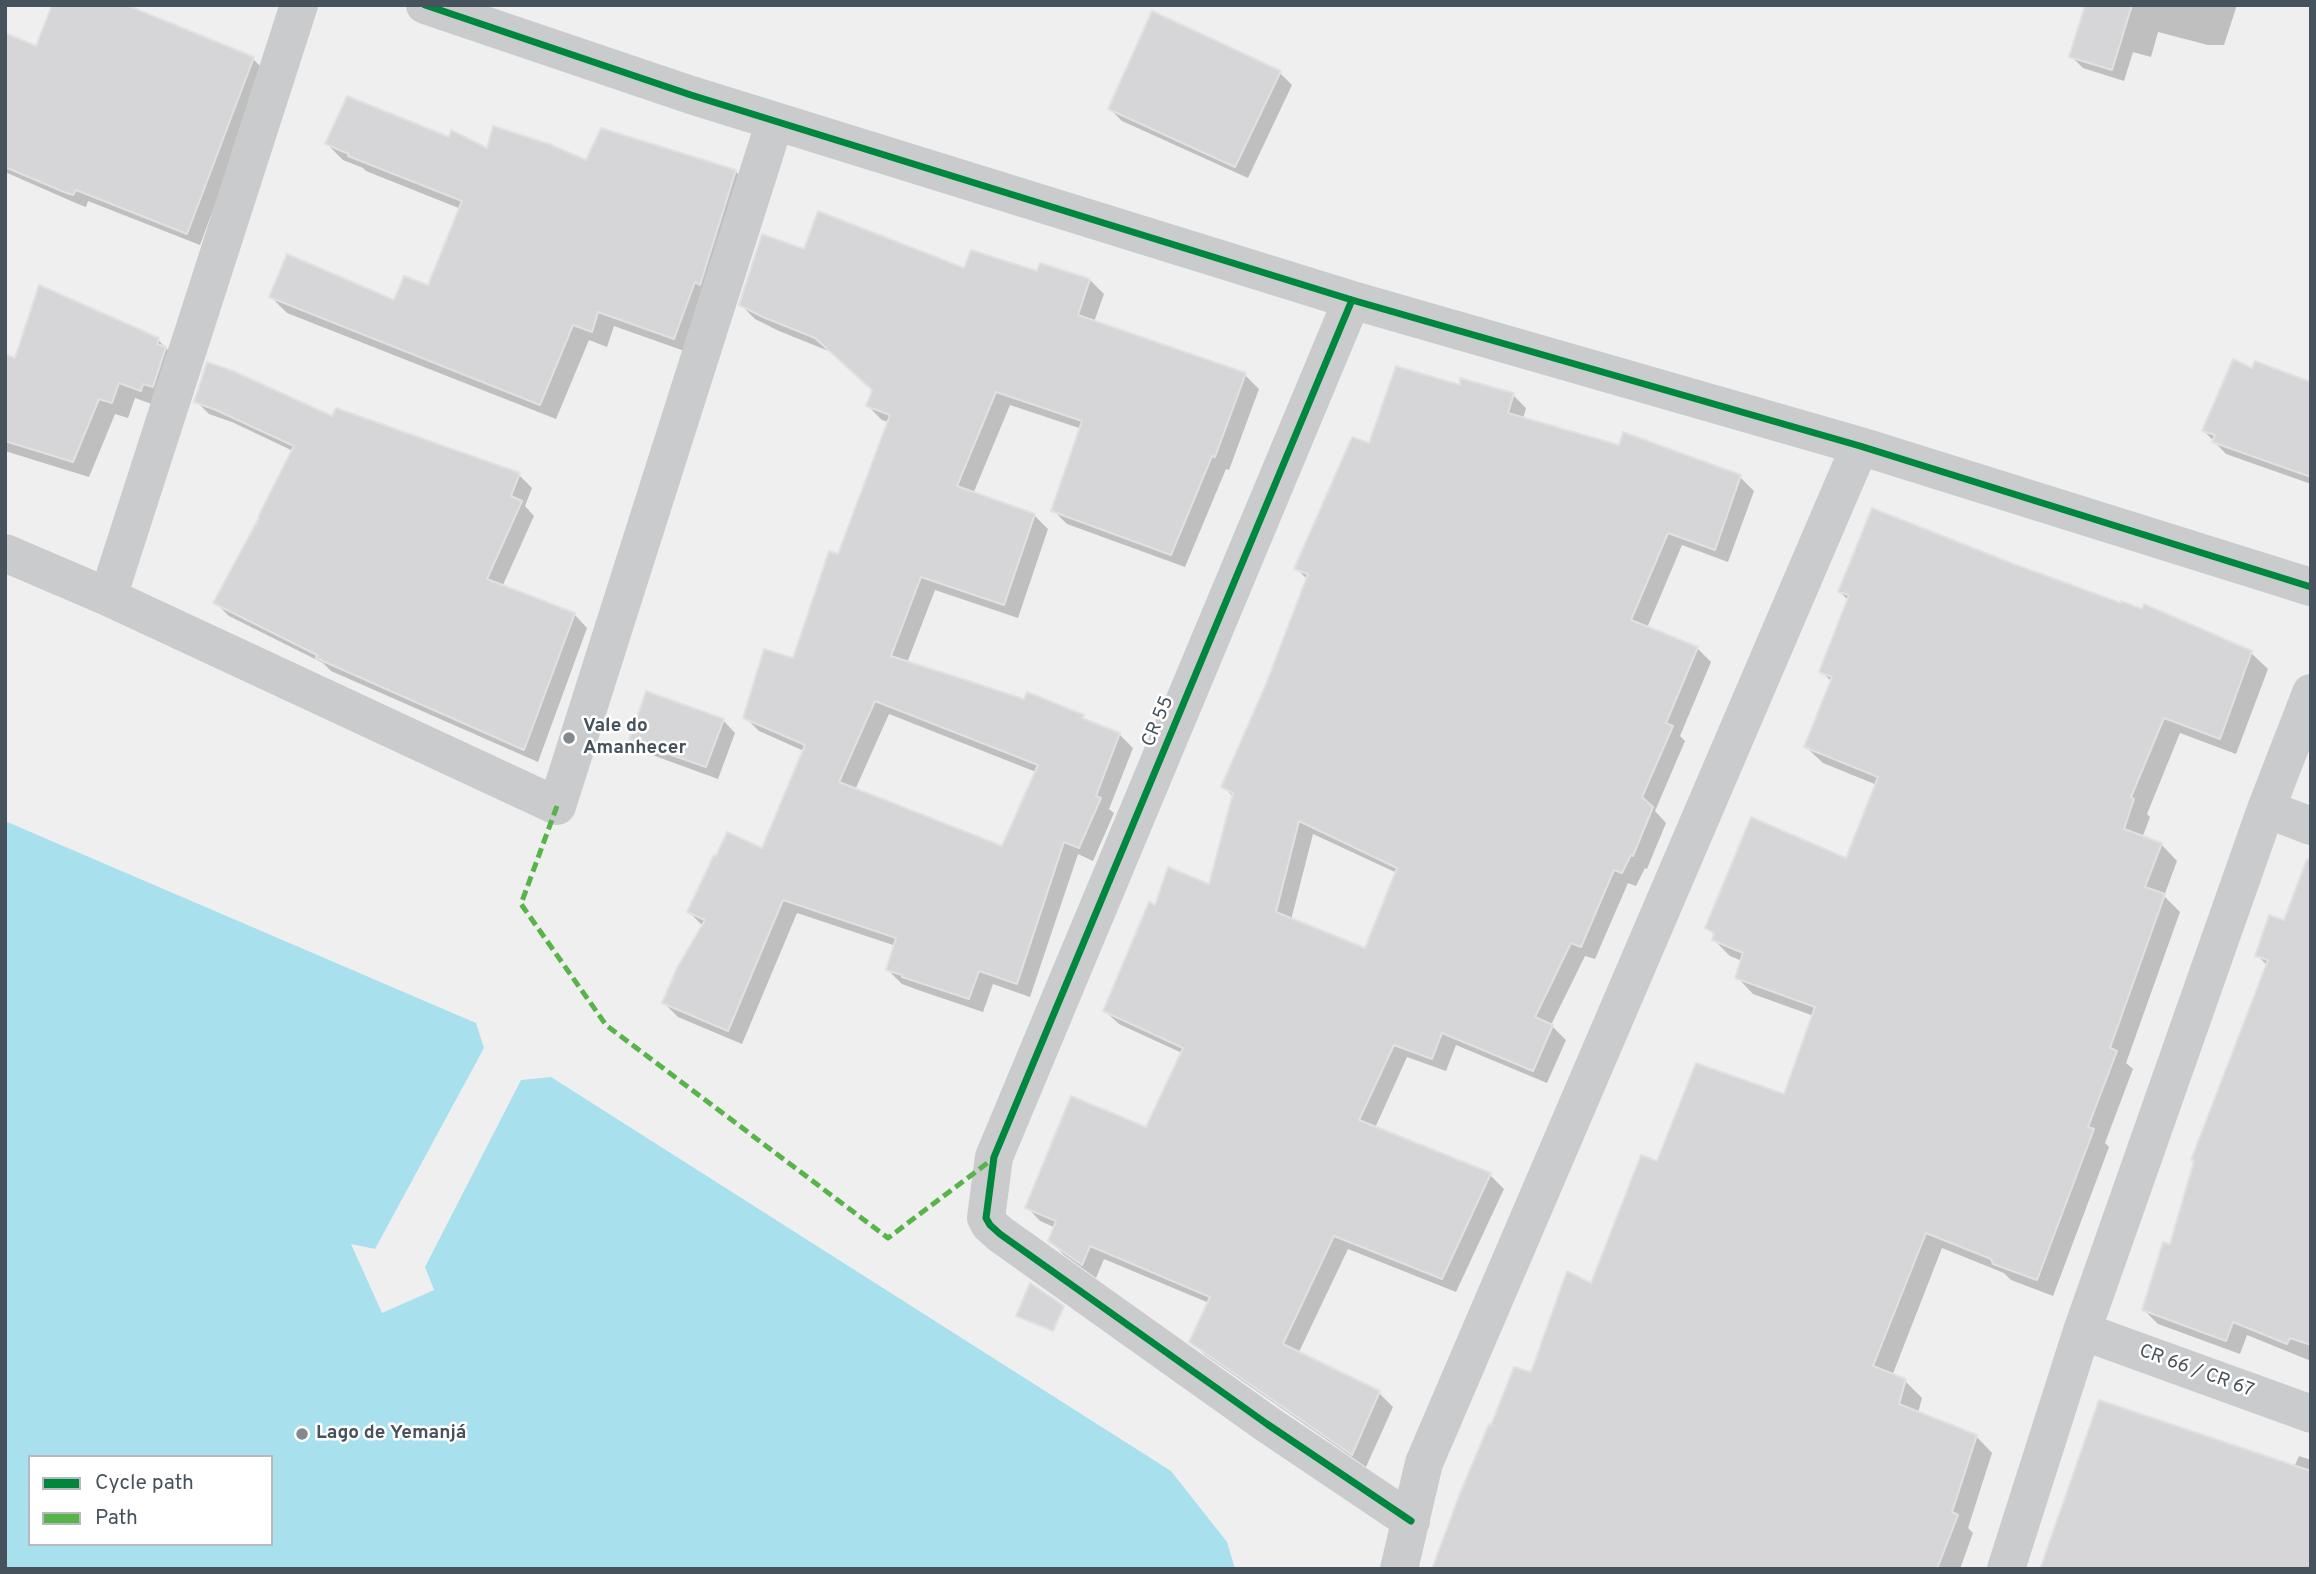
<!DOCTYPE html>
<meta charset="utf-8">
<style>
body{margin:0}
#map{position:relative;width:2316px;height:1574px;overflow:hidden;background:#f0efef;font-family:Overpass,sans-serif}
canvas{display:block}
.frame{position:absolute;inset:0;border:7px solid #46525c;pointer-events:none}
.legend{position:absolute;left:28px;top:1455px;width:245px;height:91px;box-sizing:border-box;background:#fff;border:2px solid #b5babe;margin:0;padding:9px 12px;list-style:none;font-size:21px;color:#46525c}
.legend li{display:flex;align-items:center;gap:14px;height:35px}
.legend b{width:35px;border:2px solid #b5babe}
</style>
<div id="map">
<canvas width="2316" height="1574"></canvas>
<div class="frame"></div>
<ul class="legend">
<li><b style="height:9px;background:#00873e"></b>Cycle path</li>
<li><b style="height:9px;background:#57b448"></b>Path</li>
</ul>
</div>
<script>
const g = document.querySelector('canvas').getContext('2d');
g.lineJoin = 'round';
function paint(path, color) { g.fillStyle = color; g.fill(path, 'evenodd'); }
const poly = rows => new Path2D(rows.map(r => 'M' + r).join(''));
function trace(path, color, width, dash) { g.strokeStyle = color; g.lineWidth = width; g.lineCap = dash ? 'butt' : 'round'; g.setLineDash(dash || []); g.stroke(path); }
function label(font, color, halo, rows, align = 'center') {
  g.font = font + ' Overpass,sans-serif'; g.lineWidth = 5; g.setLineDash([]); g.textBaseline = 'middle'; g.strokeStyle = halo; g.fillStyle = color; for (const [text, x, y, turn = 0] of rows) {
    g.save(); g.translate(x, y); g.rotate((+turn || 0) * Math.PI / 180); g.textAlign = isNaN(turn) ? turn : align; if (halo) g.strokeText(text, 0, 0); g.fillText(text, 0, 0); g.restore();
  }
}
paint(poly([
 [5,821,476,1023,484,1048,375,1249,351,1244,382,1313,434,1290,425,1267,521,1080,551,1077,1171,1471,1227,1542,1235,1569,5,1569],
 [30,1457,271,1457,271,1544,30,1544]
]), '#a8e1ed');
paint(poly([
 [54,5,132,5,130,9,253,59,265,71,200,245,88,201,86,207,78,204,5,172,5,35,37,48],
 [2087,5,2237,5,2224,45,2208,45,2158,32,2151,57,2133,52,2124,81,2083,68,2071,56],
 [1280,73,1292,85,1248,178,1122,121,1110,109],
 [602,131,736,172,751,187,690,353,614,326,607,347,589,340,556,419,287,313,271,297,395,302,429,287,461,209,366,171,363,168,343,160,327,144,450,139,488,150,587,163],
 [805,251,965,270,1038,273,1090,280,1104,294,1094,322,1245,375,1259,389,1229,470,1226,469,1185,567,1067,524,1053,510,1082,429,1010,405,973,494,1034,515,1048,529,1018,618,935,590,907,663,1025,701,1028,695,1083,717,1089,722,1119,734,1133,748,1109,809,1114,813,1093,861,1078,854,1030,997,993,984,983,1012,918,990,902,984,888,970,896,946,797,913,742,1044,678,1017,664,1003,703,926,689,912,763,850,804,751,759,731,745,717,794,660,839,556,889,422,882,420,868,406,874,390,831,352,779,331,755,319,741,305],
 [889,714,1036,772,1002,848,855,790],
 [158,340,174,356,157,406,135,398,128,418,115,414,89,477,5,451,5,356,16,360],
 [2253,371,2311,384,2311,484,2226,454,2204,431],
 [1462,387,1513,395,1526,408,1523,419,1620,447,1624,434,1740,477,1754,491,1728,562,1682,545,1647,628,1697,648,1711,662,1680,736,1685,741,1655,811,1666,823,1647,869,1645,868,1636,886,1628,883,1595,959,1585,956,1551,1025,1566,1040,1547,1083,1456,1045,1446,1071,1407,1057,1375,1128,1490,1175,1504,1189,1456,1292,1348,1249,1298,1354,1379,1393,1393,1407,1366,1467,1205,1355,1192,1342,1209,1303,1104,1259,1096,1278,1064,1255,1050,1241,1056,1228,1040,1221,1027,1207,1147,1129,1182,1053,1119,1024,1105,1011,1156,907,1210,887,1234,797,1223,787,1268,685,1308,580,1296,568,1370,445],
 [1313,834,1397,873,1366,950,1291,920],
 [196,401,333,419,519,475,532,488,525,506,534,516,502,587,574,614,587,628,538,762,331,671,323,663,229,616,216,603,293,451,232,422,209,414],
 [2010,565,2143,612,2145,606,2251,653,2268,669,2236,754,2180,733,2147,814,2150,817,2142,838,2161,844,2177,861,2164,896,2180,912,2126,1063,2133,1069,2105,1143,2109,1147,2053,1296,2011,1280,2004,1273,1942,1248,1892,1376,1905,1381,1922,1398,1918,1413,1976,1436,1992,1453,1968,1528,1973,1533,1960,1569,1442,1569,1492,1427,1532,1374,1592,1285,1658,1163,1785,1097,1814,1016,1753,994,1737,977,1742,961,1730,956,1714,940,1715,936,1707,928,1847,860,1877,785,1823,763,1806,747,1832,682,1821,671,1849,601,1840,592],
 [723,720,735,733,718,779,644,752,631,739],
 [2311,933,2311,1361,2247,1335,2240,1354,2158,1324,2144,1310,2171,1246,2268,966,2257,955],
 [2299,1456,2311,1460,2311,1569,2294,1467]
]), '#0003');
const building = poly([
 [52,5,126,5,254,57,187,234,76,190,73,195,64,192,5,167,5,33,36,46,52,5],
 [2085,5,2132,5,2112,70,2069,57,2085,5],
 [1152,11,1281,71,1235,167,1108,109,1152,11],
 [347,96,449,137,451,130,487,148,493,126,549,144,586,160,601,128,736,170,700,285,695,282,674,339,598,312,592,332,573,325,540,405,269,297,287,254,394,300,404,276,428,285,462,201,348,156,349,154,325,144,347,96],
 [818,211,964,268,971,250,1037,271,1040,263,1090,279,1078,315,1246,373,1215,457,1212,456,1171,555,1051,511,1082,421,996,392,957,486,1035,514,1004,605,921,577,891,656,1024,699,1027,692,1084,715,1082,718,1120,733,1096,796,1101,798,1079,848,1064,842,1017,984,979,971,969,999,902,977,902,975,886,970,896,938,783,900,728,1031,662,1003,677,968,705,920,687,912,714,855,716,856,727,832,762,848,805,745,743,718,764,649,793,658,829,551,838,554,890,415,866,406,872,390,815,338,763,317,739,305,762,234,804,249,818,211],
 [875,701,1038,765,1002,846,839,782,875,701],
 [39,285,159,338,157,344,166,347,153,387,143,384,141,391,119,383,112,403,99,399,73,462,5,441,5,354,15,358,39,285],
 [2233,359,2252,368,2255,361,2311,382,2311,477,2212,442,2215,435,2202,431,2233,359],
 [207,362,233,371,332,416,336,408,520,473,511,496,522,501,487,579,575,613,524,750,316,658,317,655,213,603,259,518,258,517,294,446,216,410,194,402,207,362],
 [1396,366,1460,385,1460,378,1514,393,1508,413,1619,445,1623,432,1741,475,1715,550,1668,533,1631,620,1698,647,1666,723,1673,726,1642,797,1653,807,1633,856,1631,855,1622,873,1614,870,1581,947,1571,943,1535,1017,1553,1025,1533,1071,1442,1033,1432,1059,1394,1045,1359,1120,1491,1173,1442,1279,1334,1236,1283,1344,1380,1391,1352,1455,1189,1342,1210,1297,1090,1246,1082,1265,1048,1241,1056,1221,1025,1208,1071,1096,1146,1127,1183,1048,1103,1011,1149,902,1155,905,1168,867,1209,884,1233,793,1221,787,1266,684,1308,574,1294,569,1352,437,1369,443,1396,366],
 [1299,821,1397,868,1365,948,1276,912,1299,821],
 [1872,508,2011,563,2121,603,2121,601,2142,609,2144,604,2252,651,2220,739,2164,718,2131,797,2134,799,2124,829,2162,843,2145,887,2165,894,2110,1048,2117,1051,2088,1127,2094,1129,2037,1280,1993,1264,1991,1259,1926,1233,1873,1366,1906,1379,1899,1404,1977,1435,1952,1512,1958,1515,1937,1569,1432,1569,1459,1496,1489,1424,1491,1425,1514,1367,1531,1372,1567,1271,1591,1283,1641,1155,1657,1161,1696,1063,1784,1094,1815,1007,1735,978,1743,953,1712,940,1714,933,1705,928,1751,817,1846,858,1878,777,1804,747,1832,677,1819,672,1849,595,1838,592,1872,508],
 [646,691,724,719,706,767,629,740,646,691],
 [2307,859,2311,860,2311,1345,2290,1338,2287,1344,2233,1322,2226,1341,2142,1310,2163,1242,2170,1244,2194,1161,2191,1160,2268,960,2255,956,2269,915,2284,920,2307,859],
 [1030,1283,1064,1306,1053,1331,1016,1316,1030,1283],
 [2099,1400,2311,1471,2311,1569,2040,1569,2099,1400]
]);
paint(building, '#d6d6d8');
trace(building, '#e1e1e2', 2);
trace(poly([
 [425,5,691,95,1352,300,1860,446,2311,587],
 [1352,300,994,1157,986,1218,990,1225,1000,1234,1267,1424,1411,1521],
 [5,553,108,597,557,806,775,121],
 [108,597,299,5],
 [2266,809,2311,826],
 [2082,1331,2311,1414],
 [1399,1569,1424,1463,1860,446],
 [2006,1569,2082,1331,2266,809,2311,693]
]), '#c9cbcd', 38);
trace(poly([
 [557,806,521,904,606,1025,888,1238,994,1158]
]), '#57b448', 5, [10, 5]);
trace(poly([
 [425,5,691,95,1352,300,1860,446,2311,587],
 [1352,300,994,1157,986,1218,990,1225,1000,1234,1267,1424,1411,1521]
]), '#00873e', 7);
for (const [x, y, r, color] of [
 [569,738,7,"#82898f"],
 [302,1434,7,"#82898f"]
]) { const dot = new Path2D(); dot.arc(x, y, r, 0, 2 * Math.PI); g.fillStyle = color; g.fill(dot); trace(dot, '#fff', 2.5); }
label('19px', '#46525c', '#fff', [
 ["CR 55",1159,722,-67],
 ["CR 66 / CR 67",2196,1372,20]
]);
label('bold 19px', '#46525c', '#fff', [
 ["Vale do",583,727],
 ["Amanhecer",583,749],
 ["Lago de Yemanjá",316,1434]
], 'left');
</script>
